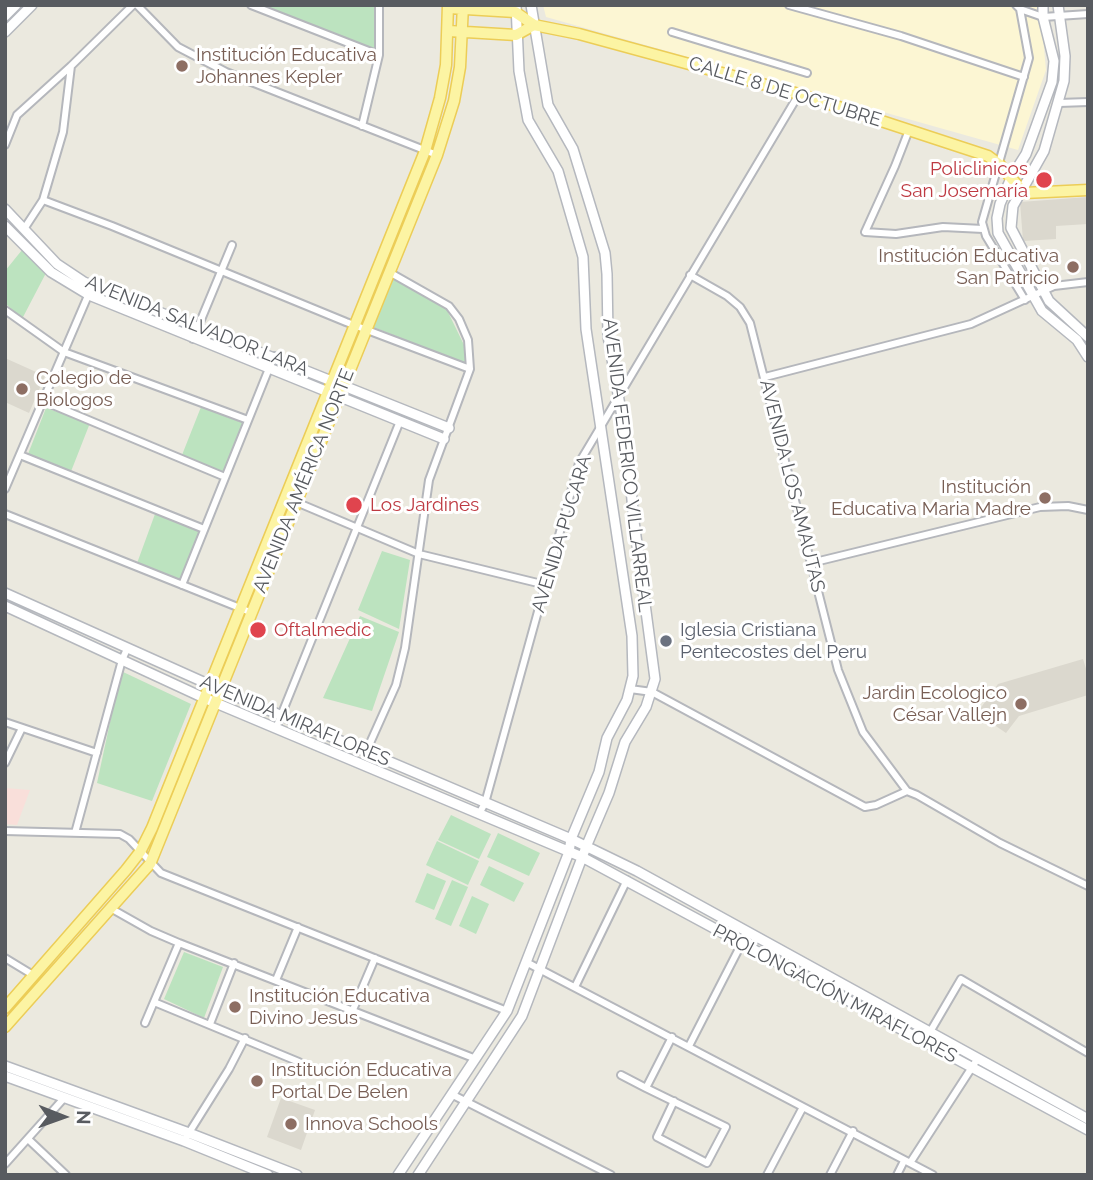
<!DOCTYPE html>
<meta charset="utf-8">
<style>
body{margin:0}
#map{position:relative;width:1093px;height:1180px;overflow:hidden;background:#ebe9df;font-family:Raleway,sans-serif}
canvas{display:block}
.frame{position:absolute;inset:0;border:7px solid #585b60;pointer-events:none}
.north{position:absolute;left:28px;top:1082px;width:70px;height:70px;-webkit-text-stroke:5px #fff;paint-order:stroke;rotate:91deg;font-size:19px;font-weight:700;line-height:28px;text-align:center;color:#585b60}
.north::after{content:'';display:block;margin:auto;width:24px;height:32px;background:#585b60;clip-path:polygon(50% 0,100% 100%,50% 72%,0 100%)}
</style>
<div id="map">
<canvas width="1093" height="1180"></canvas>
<div class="frame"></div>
<div class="north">N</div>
</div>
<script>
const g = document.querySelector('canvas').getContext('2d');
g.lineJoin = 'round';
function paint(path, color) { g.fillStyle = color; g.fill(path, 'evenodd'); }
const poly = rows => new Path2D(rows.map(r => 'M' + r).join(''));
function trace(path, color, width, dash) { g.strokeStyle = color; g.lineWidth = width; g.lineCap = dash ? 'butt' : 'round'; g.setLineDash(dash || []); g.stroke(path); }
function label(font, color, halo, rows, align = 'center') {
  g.font = font + ' Raleway,sans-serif'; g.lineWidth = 6; g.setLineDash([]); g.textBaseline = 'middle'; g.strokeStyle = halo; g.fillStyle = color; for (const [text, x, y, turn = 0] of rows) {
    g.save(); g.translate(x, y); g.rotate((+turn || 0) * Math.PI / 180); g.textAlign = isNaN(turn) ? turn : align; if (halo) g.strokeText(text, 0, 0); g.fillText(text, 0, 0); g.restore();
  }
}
paint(poly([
 [543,5,1040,5,1046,70,1018,150,546,17]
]), '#fcf6d3');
paint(poly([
 [1088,197,1088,224,1056,226,1056,239,1023,241,1020,202],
 [5,358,45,376,29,413,5,402],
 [1083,659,1088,675,1088,695,1019,716,1006,733,977,713,998,684],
 [281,1098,315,1110,301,1150,267,1137]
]), '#dbd8ce');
paint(poly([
 [5,788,30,790,17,825,5,824]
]), '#f9dfda');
paint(poly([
 [243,5,374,5,375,52,247,7],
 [22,250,46,273,22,319,5,303,5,271],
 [392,279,432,298,447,310,465,347,469,365,373,327],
 [201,407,243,423,223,473,182,455],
 [46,408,90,423,70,474,28,454],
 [155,514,200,531,178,584,136,566],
 [382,551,410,560,399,629,358,610],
 [360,616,399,632,372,711,323,698],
 [121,671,191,704,152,801,97,783],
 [451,815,491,834,479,859,438,840],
 [498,833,540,853,529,876,487,857],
 [437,841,479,861,468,885,426,865],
 [489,866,524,883,514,902,480,885],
 [427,873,446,881,434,910,415,902],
 [452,880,468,887,451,926,435,919],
 [472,896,489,904,476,934,459,926],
 [184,952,223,967,204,1018,164,999]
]), '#bce3bf');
const street = poly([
 [137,5,178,47,226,72,437,155],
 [251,5,379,55],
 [789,5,901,36,1024,77],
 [1016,5,1020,9,1043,17,1088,14],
 [1020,9,1029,58,982,222,986,236,1025,300],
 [672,32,807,73],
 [1059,103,1088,102],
 [362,126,379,55,379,5],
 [909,130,895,166,865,232,896,234,943,227,983,229],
 [5,145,17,115,71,66,133,5],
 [43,200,112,226,346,322,470,369],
 [24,229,43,200,63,132,71,66],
 [690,275,727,296,740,307,750,323,838,670,863,732,907,791],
 [5,310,64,352,248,420],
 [193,339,232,245],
 [765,377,971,324,1054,286,1088,282],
 [43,401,225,477],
 [20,455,204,529],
 [5,489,90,291],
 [296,502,419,554,546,585],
 [5,514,250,612],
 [811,563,1040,507,1068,506,1088,510],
 [182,585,274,356],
 [630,689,652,692,865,807,876,805,907,791,917,795,1000,843,1088,886],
 [5,722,97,753],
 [276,728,400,421],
 [366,752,396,685,405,648,429,480,470,369,468,340,459,319,449,306,389,272],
 [5,763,22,728],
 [479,814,485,803,579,463,799,94],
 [5,831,120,834,129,839,161,873,507,1011],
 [75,833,122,660,127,649],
 [112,909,151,931,179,943,476,1059],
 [5,958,33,975],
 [526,962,933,1175],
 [276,980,298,927],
 [575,987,627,880],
 [154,1002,299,1062],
 [352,1012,375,958],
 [145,1023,179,943],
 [210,1024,234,963],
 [930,1032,961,979,1088,1053],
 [689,1046,747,933],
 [621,1075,646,1088,726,1127,707,1163,657,1137,674,1101],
 [646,1088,672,1037],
 [453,1095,611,1175],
 [187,1136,229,1069,245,1038],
 [28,1139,66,1175],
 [910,1163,978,1058],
 [5,1164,65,1097],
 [767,1175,803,1107],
 [830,1175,853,1131],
 [897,1175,904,1161]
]);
const secondary = poly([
 [1043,5,1043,17,1054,61,1052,82,1026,154,1011,178,1000,204,997,218,998,233,1042,311,1077,340,1088,357],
 [1058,5,1065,56,1064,81,1044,151,1013,206,1011,228,1049,301,1088,337],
 [5,16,16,5],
 [5,32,32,5],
 [5,209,57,264,84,282,449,428],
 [5,226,51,272,89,295,444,439],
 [5,593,219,689,571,839,637,871,1088,1119],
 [5,606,204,698,582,857,1088,1130],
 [5,1066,189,1133,297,1175],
 [5,1076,184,1141,268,1175],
 [398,1175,507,1011,569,852,571,839,599,772,607,738,627,700,633,676,632,636,586,329,583,257,558,171,528,120,519,71,516,5],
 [418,1175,522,1016,586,847,609,793,625,742,646,707,655,679,634,521,627,446,608,336,607,274,605,253,573,149,548,105,531,5]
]);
const primary = poly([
 [449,8,515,12,534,25],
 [449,31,516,35,534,25,579,34,799,94,988,156,1000,165,1024,193,1088,190],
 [5,1008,126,870,140,852,152,828,425,151,440,98,446,65,448,5],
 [5,1027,150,864,437,155,454,101,460,67,463,5]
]);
trace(street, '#b5b7bc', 10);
trace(secondary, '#b5b8be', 12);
trace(primary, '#eccd57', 13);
trace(street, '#fff', 6);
trace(secondary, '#fff', 9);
trace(primary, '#fcf4a3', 10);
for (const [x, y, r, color] of [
 [182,66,7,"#8d6e63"],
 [1044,180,9,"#e0444e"],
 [1073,267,7,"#8d6e63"],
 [22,389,7,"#8d6e63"],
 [1045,498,7,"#8d6e63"],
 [354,505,9,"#e0444e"],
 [258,630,9,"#e0444e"],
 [666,641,7,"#6b7280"],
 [1021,704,7,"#8d6e63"],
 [235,1007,7,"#8d6e63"],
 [257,1081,7,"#8d6e63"],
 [291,1124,7,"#8d6e63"]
]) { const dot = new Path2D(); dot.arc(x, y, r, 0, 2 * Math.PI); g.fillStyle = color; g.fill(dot); trace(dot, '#fff', 2.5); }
label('19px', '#785e54', '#fff', [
 ["Institución Educativa",196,55],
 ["Johannes Kepler",196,77],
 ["Institución Educativa",1059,256,"right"],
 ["San Patricio",1059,278,"right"],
 ["Colegio de",36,378],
 ["Biologos",36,400],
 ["Institución",1031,487,"right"],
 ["Educativa Maria Madre",1031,509,"right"],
 ["Jardin Ecologico",1007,693,"right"],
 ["César Vallejn",1007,715,"right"],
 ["Institución Educativa",249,996],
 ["Divino Jesus",249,1018],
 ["Institución Educativa",271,1070],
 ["Portal De Belen",271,1092],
 ["Innova Schools",305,1124]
], 'left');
label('19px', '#585b60', '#fff', [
 ["CALLE 8 DE OCTUBRE",785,92,17],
 ["AVENIDA SALVADOR LARA",197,326,22],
 ["AVENIDA FEDERICO VILLARREAL",627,465,83],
 ["AVENIDA AMÉRICA NORTE",304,481,-68],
 ["AVENIDA LOS AMAUTAS",792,486,76],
 ["AVENIDA PUCARA",562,534,-73],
 ["AVENIDA MIRAFLORES",295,721,23],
 ["PROLONGACIÓN MIRAFLORES",835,994,28]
]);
label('19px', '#be3a42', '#fff', [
 ["Policlinicos",1028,169,"right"],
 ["San Josemaría",1028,191,"right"],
 ["Los Jardines",370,505],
 ["Oftalmedic",274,630]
], 'left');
label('19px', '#5b616d', '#fff', [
 ["Iglesia Cristiana",680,630],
 ["Pentecostes del Peru",680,652]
], 'left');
</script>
